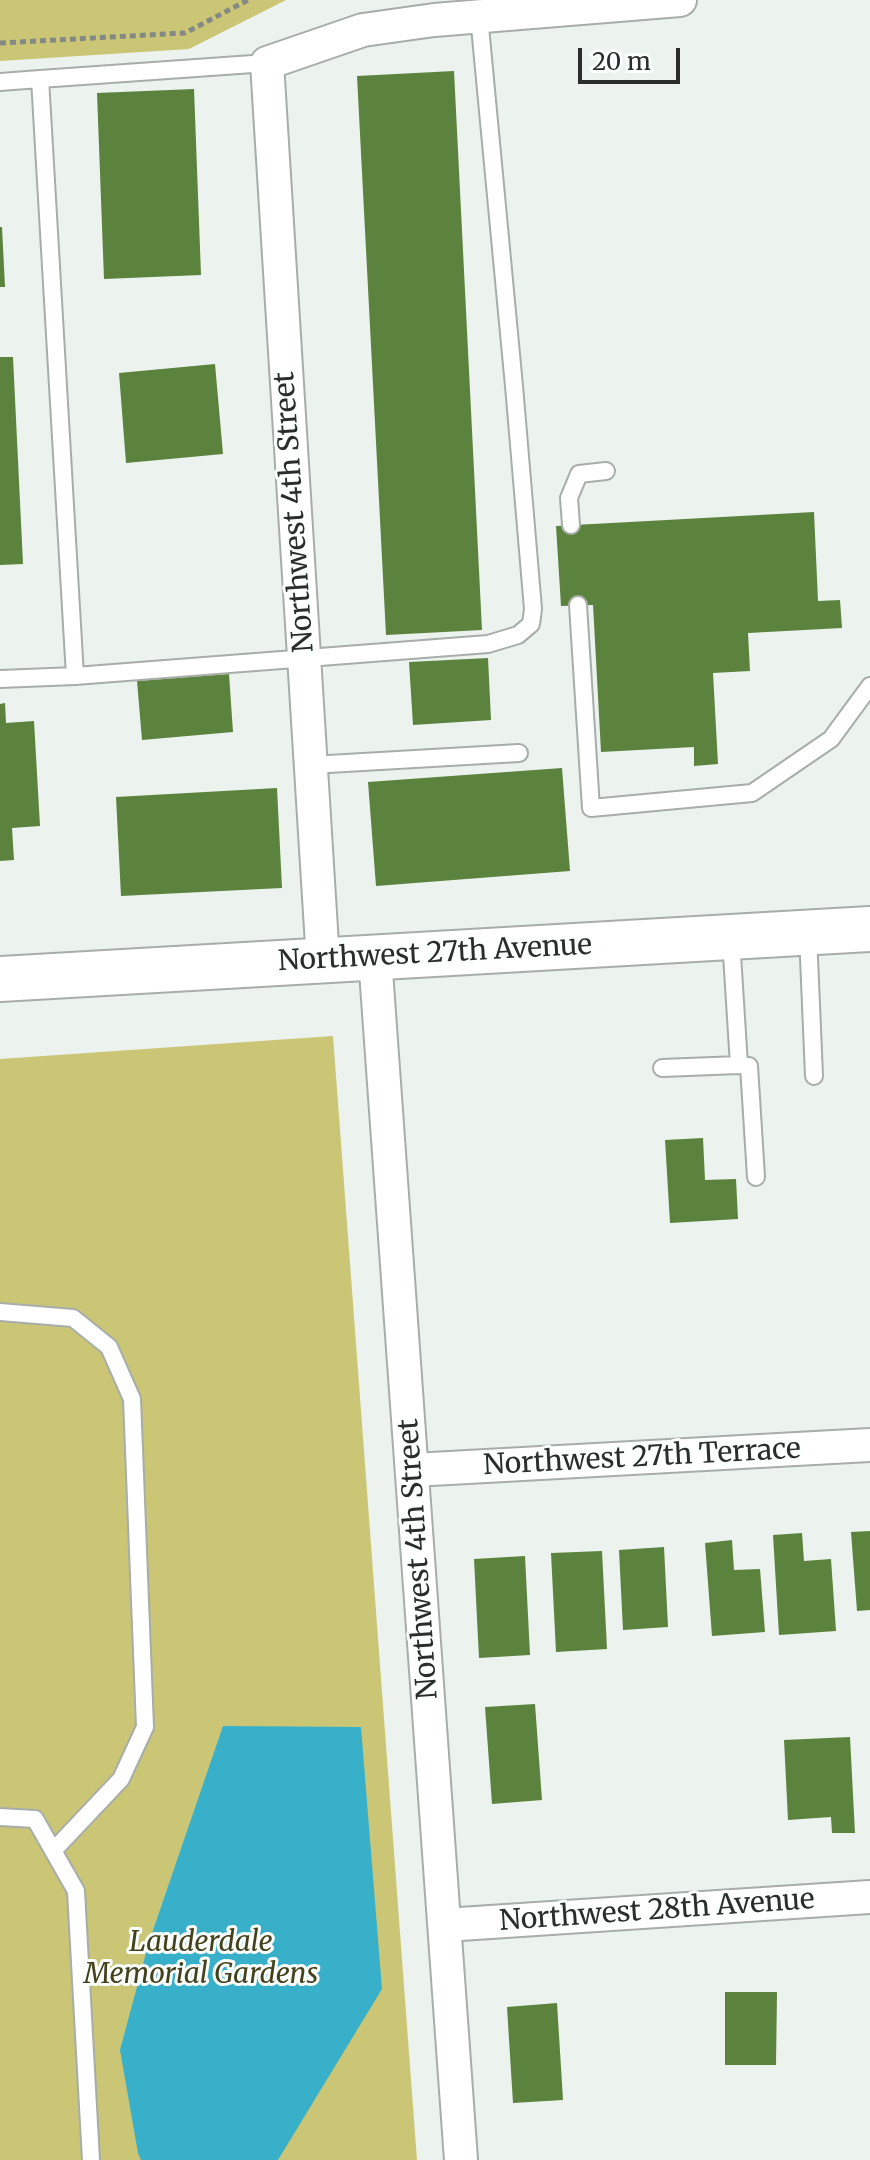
<!DOCTYPE html>
<style>
body{margin:0}
#map{position:relative;width:870px;height:2160px;overflow:hidden;background:#ecf2ee;font-family:Merriweather,serif}
canvas{display:block}
.scale{position:absolute;left:578px;top:48px;width:102px;height:36px;box-sizing:border-box;border:4px solid #2a2d2b;border-top:0;padding-left:10px;font-size:24px;line-height:28px;white-space:nowrap;color:#2a2d2b;-webkit-text-stroke:6px #fbfffd;paint-order:stroke}
</style>
<div id="map">
<canvas width="870" height="2160"></canvas>
<div class="scale">20 m</div>
</div>
<script>
const g = document.querySelector('canvas').getContext('2d');
g.lineJoin = 'round';
function paint(path, color) { g.fillStyle = color; g.fill(path, 'evenodd'); }
const poly = rows => new Path2D(rows.map(r => 'M' + r).join(''));
function trace(path, color, width, dash) { g.strokeStyle = color; g.lineWidth = width; g.lineCap = dash ? 'butt' : 'round'; g.setLineDash(dash || []); g.stroke(path); }
function label(font, color, halo, rows, align = 'center') {
  g.font = font + ' Merriweather,serif'; g.lineWidth = 6; g.setLineDash([]); g.textBaseline = 'middle'; g.strokeStyle = halo; g.fillStyle = color; for (const [text, x, y, turn = 0] of rows) {
    g.save(); g.translate(x, y); g.rotate((+turn || 0) * Math.PI / 180); g.textAlign = isNaN(turn) ? turn : align; if (halo) g.strokeText(text, 0, 0); g.fillText(text, 0, 0); g.restore();
  }
}
paint(poly([
 [0,0,286,0,189,49,0,61],
 [333,1036,417,2160,0,2160,0,1059]
]), '#cac676');
paint(poly([
 [223,1726,361,1727,382,1989,278,2160,141,2160,138,2153,120,2050,149,1942]
]), '#38b0c9');
paint(poly([
 [454,71,482,630,386,635,357,76],
 [194,89,201,275,104,279,97,93],
 [0,227,2,227,5,287,0,287],
 [0,357,13,357,23,564,0,565],
 [215,364,223,454,126,463,119,373],
 [814,512,818,601,840,600,842,628,748,633,750,671,713,673,718,764,694,766,694,747,601,752,593,605,561,606,556,526],
 [488,658,491,720,413,725,409,662],
 [229,674,233,732,142,740,137,681],
 [5,703,6,723,34,721,40,826,12,828,14,860,0,861,0,704],
 [562,768,570,871,376,886,368,782],
 [277,788,282,888,121,896,116,797],
 [703,1138,705,1180,736,1179,738,1219,670,1223,665,1140],
 [870,1531,870,1610,857,1611,851,1532],
 [802,1533,804,1561,831,1559,836,1631,779,1635,773,1535],
 [732,1540,734,1570,760,1569,765,1632,712,1636,705,1543],
 [664,1547,668,1627,623,1630,619,1550],
 [602,1551,607,1649,556,1652,551,1553],
 [525,1556,530,1655,479,1658,474,1559],
 [535,1704,542,1800,492,1804,485,1707],
 [850,1737,855,1833,832,1833,831,1817,788,1820,784,1740],
 [725,1992,777,1992,776,2065,725,2065],
 [557,2003,563,2100,513,2103,507,2007]
]), '#5b833d');
const lane = poly([
 [40,79,267,63],
 [0,82,40,79,75,676,0,679],
 [571,525,569,498,579,474,606,471],
 [578,605,591,808,752,793,831,739,870,686],
 [75,676,488,644,518,635,531,624,533,609,514,386,479,16],
 [311,765,519,753],
 [808,934,814,1076],
 [739,1065,749,1066,756,1177],
 [662,1068,739,1065,731,939],
 [0,1312,73,1318,109,1347,132,1399,145,1727,121,1779,53,1851],
 [0,1817,35,1819,76,1891,91,2160]
]);
const street = poly([
 [375,957,461,2160],
 [323,961,267,63,363,30,434,20,680,0],
 [413,1470,870,1445],
 [445,1925,870,1897]
]);
const secondary = poly([
 [0,979,870,929]
]);
trace(lane, '#a7ada9', 20);
trace(street, '#a7ada9', 36);
trace(secondary, '#a7ada9', 48);
trace(poly([
 [0,43,185,33,248,0]
]), '#858986', 5, [6, 4]);
trace(lane, '#fff', 16);
trace(street, '#fff', 32);
trace(secondary, '#fff', 44);
label('28px', '#2a2d2b', '#fbfffd', [
 ["Northwest 4th Street",295,512,-94],
 ["Northwest 27th Avenue",435,954,-3],
 ["Northwest 27th Terrace",642,1458,-3],
 ["Northwest 4th Street",419,1559,-94],
 ["Northwest 28th Avenue",657,1911,-4]
]);
label('italic 28px', '#44421d', '#fbfffd', [
 ["Lauderdale",201,1943],
 ["Memorial Gardens",201,1975]
]);
</script>
